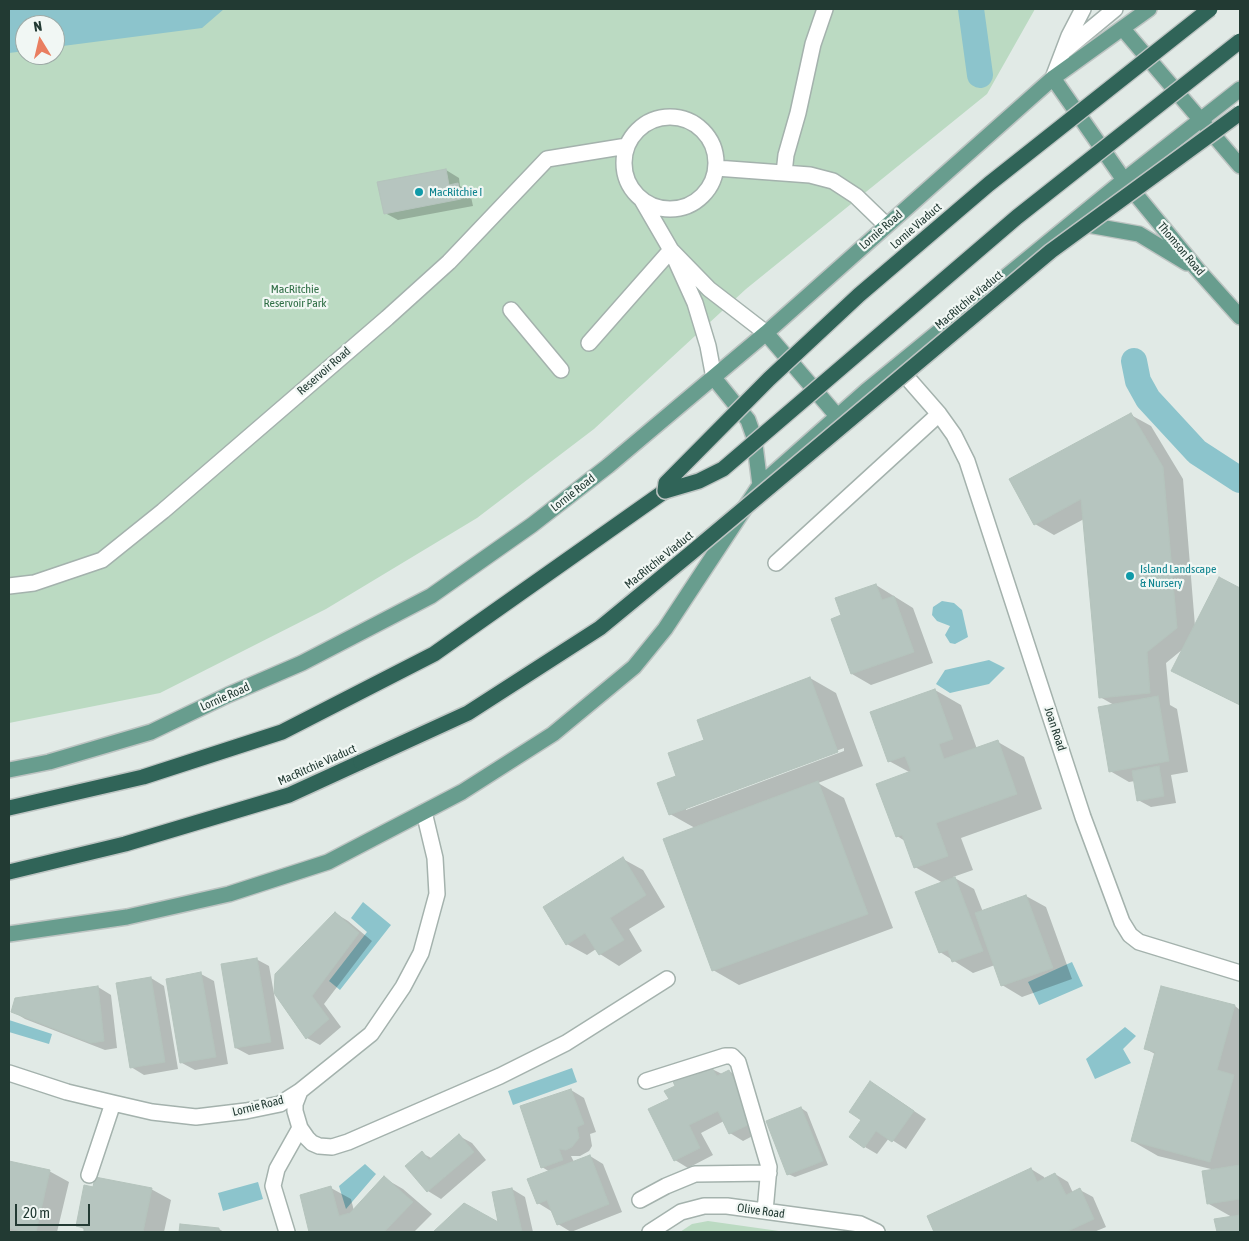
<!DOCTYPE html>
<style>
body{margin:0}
#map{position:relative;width:1249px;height:1241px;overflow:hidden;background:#e1eae6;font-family:"Asap Condensed",sans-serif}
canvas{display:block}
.frame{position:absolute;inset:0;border:10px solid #223a33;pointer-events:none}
.north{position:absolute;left:15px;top:15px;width:50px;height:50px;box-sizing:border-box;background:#f1f7f4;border:1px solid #9eaba7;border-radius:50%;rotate:351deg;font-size:14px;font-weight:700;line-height:20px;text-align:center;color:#223a33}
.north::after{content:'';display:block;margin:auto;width:18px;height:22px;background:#e97e60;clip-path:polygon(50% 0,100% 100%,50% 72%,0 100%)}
.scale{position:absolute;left:15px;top:1204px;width:75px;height:22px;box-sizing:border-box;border:2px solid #223a33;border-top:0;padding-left:6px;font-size:15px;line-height:18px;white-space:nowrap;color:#223a33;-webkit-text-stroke:4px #f1f7f4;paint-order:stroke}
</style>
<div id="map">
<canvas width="1249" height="1241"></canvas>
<div class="frame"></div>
<div class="north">N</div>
<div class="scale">20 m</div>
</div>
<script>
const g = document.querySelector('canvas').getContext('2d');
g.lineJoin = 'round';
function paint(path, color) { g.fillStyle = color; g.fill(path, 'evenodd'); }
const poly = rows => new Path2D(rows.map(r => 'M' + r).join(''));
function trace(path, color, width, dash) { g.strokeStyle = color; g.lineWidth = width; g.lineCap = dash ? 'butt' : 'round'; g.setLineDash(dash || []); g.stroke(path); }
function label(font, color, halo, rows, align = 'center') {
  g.font = font + ' "Asap Condensed",sans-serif'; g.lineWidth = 4.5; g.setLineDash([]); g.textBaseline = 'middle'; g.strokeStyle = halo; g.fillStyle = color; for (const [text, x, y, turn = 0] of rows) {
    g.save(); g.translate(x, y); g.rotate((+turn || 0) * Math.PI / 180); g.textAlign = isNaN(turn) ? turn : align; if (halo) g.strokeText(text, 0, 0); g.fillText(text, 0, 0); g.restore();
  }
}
paint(poly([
 [9,9,1035,9,987,94,746,289,594,429,477,518,326,609,160,693,9,723],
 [25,25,55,25,55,55,25,55],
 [708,1221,786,1232,680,1232,692,1224]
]), '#bbdac2');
paint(poly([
 [9,9,224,9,202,28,55,47,55,25,25,25,25,51,9,53],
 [942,601,954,603,962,610,968,637,955,644,950,643,945,635,950,626,937,621,932,615,933,607],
 [989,660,1005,668,989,684,950,693,936,684,945,670],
 [363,902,391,925,340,990,329,981,367,932,351,918],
 [1072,962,1083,986,1039,1005,1028,982],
 [9,1020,52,1034,49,1044,9,1032],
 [1125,1027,1136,1036,1123,1049,1131,1063,1095,1079,1086,1059],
 [572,1068,577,1082,513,1105,508,1091],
 [365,1164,376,1174,346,1209,339,1186],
 [258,1182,263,1199,223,1211,218,1193]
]), '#8cc4cc');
paint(poly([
 [446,170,459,178,460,186,470,192,473,206,398,220,385,213],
 [1131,415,1151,426,1183,479,1195,626,1219,578,1240,589,1240,705,1178,674,1183,649,1166,663,1170,705,1177,709,1188,772,1171,775,1176,803,1151,807,1138,800,1135,781,1129,782,1110,771,1114,705,1100,697,1084,519,1054,535,1035,524],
 [876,585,913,608,933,663,871,685,852,674,842,615],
 [810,678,836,693,863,766,818,783,844,798,893,928,739,985,713,970,695,828,670,814,678,777,706,740],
 [844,748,844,751,686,810,686,807],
 [935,690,961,705,977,749,998,742,1024,757,1042,809,961,838,973,870,953,877,974,889,983,912,1026,896,1046,907,1072,979,1022,997,1002,985,995,965,973,973,940,952,943,883,915,867,905,841,897,836,911,773,889,761],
 [623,859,643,870,665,907,629,929,642,951,619,966,600,954,596,949,587,955,567,944],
 [335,913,348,921,372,941,324,1004,341,1027,320,1045,307,1038,276,993],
 [256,959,269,966,284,1049,249,1055,236,1048],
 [201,974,214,981,228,1064,195,1070,182,1063],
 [151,978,164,986,178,1069,144,1075,131,1067],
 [98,987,111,995,117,1048,105,1050,25,1019,12,1011],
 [1162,987,1235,1006,1240,1010,1240,1160,1239,1166,1240,1166,1240,1232,1218,1232,1216,1220,1232,1217,1209,1204,1215,1170,1158,1156,1132,1141,1155,1054,1146,1049],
 [696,1069,703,1073,712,1069,722,1074,729,1071,742,1079,766,1129,743,1141,730,1133,724,1121,701,1133,713,1155,688,1168,675,1160,670,1099,677,1086],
 [571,1090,584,1098,596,1132,590,1134,592,1146,589,1151,580,1156,571,1156,574,1162,590,1156,603,1164,622,1212,571,1232,558,1224,551,1211,538,1203,550,1172,542,1167],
 [883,1090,926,1119,906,1149,889,1138,877,1154,865,1147],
 [801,1108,807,1112,828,1165,795,1177,788,1174],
 [459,1136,472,1143,486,1160,441,1199,428,1191,422,1153,433,1159],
 [9,1162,49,1171,69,1182,57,1232,9,1232],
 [1031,1169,1044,1177,1045,1179,1055,1174,1068,1182,1073,1193,1080,1190,1093,1197,1106,1227,1094,1232,936,1232,928,1216],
 [384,1178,403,1189,432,1214,414,1232,310,1232,301,1196,331,1188,351,1199,354,1211],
 [94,1188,151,1189,171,1200,164,1232,85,1232,85,1230,78,1225],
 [512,1189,525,1197,533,1232,435,1232,465,1204,500,1224],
 [181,1226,219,1229,224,1232,180,1232]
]), '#0003');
trace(poly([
 [971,9,980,75],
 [1134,361,1138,381,1148,399,1197,452,1240,480]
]), '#8cc4cc', 26);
const building = poly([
 [446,169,449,185,458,183,461,199,384,214,377,182,446,169],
 [1131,413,1163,467,1177,628,1147,652,1150,693,1099,698,1081,499,1034,525,1009,479,1131,413],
 [1219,577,1240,588,1240,705,1171,671,1219,577],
 [876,584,882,600,894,596,914,652,851,674,831,619,841,615,835,598,876,584],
 [810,677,838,752,669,815,657,783,676,776,668,753,704,740,697,720,810,677],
 [935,689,953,739,939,744,944,759,998,740,1017,794,936,823,948,856,914,868,902,835,896,837,876,784,911,771,905,756,888,762,870,712,935,689],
 [1158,696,1169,761,1109,772,1098,707,1158,696],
 [1159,766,1164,796,1137,801,1132,771,1159,766],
 [818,781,868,914,712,971,663,839,818,781],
 [623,857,646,895,610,918,624,940,599,955,585,933,566,945,543,907,623,857],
 [955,877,983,951,952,962,948,950,939,953,915,892,955,877],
 [1026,895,1053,968,1001,986,975,913,1026,895],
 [335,912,359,933,312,996,329,1019,306,1039,274,993,275,974,335,912],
 [257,958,271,1042,235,1048,221,964,257,958],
 [201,972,216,1057,180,1063,166,979,201,972],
 [151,977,165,1062,130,1068,116,983,151,977],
 [98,986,104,1041,91,1043,11,1012,15,998,98,986],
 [1161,986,1235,1005,1217,1070,1234,1075,1210,1162,1131,1141,1155,1052,1144,1049,1161,986],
 [696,1068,699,1074,712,1068,717,1076,729,1070,754,1122,729,1134,718,1111,689,1125,700,1148,674,1161,648,1109,669,1099,664,1091,675,1086,672,1079,696,1068],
 [870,1081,914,1111,892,1142,876,1131,864,1148,849,1137,861,1120,849,1112,870,1081],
 [571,1089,584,1124,577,1127,579,1138,572,1147,566,1150,559,1149,563,1160,541,1168,520,1106,571,1089],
 [801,1107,823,1161,787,1175,766,1121,801,1107],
 [459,1134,474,1152,427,1192,405,1166,422,1151,429,1160,459,1134],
 [590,1155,609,1204,557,1225,547,1200,537,1204,527,1179,590,1155],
 [9,1161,50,1170,36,1232,26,1232,9,1228,9,1161],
 [1240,1165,1240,1199,1207,1204,1202,1171,1240,1165],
 [1031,1168,1037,1182,1055,1173,1066,1195,1080,1188,1094,1219,1066,1232,934,1232,927,1216,1031,1168],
 [384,1176,413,1202,384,1232,309,1232,300,1195,331,1186,339,1216,350,1213,384,1176],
 [95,1177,152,1188,143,1232,84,1232,84,1228,76,1226,84,1185,93,1187,95,1177],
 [512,1188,522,1232,433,1232,464,1203,498,1222,492,1192,512,1188],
 [1240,1215,1240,1232,1217,1232,1214,1219,1240,1215],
 [180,1224,219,1228,219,1232,179,1232,180,1224]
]);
paint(building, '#b6c5bf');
trace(building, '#b4c3bc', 1);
const minor = poly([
 [1063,52,1115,9],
 [1053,78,1069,36,1083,9],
 '624 163a46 46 0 1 1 92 0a46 46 0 1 1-92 0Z',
 [716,168,810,175,833,181,856,196,886,225],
 [784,173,786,155,798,113,813,44,825,9],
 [642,200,671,250,695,303,708,346,714,378],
 [511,310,561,370],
 [589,343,671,250,709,289,766,333],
 [897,366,939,414,954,435,967,461,1083,817,1122,922,1130,935,1139,942,1240,973],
 [776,563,939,414],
 [9,586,34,583,102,560,163,511,387,318,449,262,547,159,627,146],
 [9,1073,67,1092,113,1103,152,1112,196,1117,246,1111,280,1104,286,1100,300,1091,371,1034,403,987,421,953,437,894,435,858,424,812],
 [646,1081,725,1056,732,1056,738,1062,769,1167,765,1211],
 [300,1091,295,1104,295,1111,300,1128,307,1138,312,1143,319,1146,332,1147,348,1142,500,1076,566,1043,667,979],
 [89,1175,113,1103],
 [640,1200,666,1186,695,1174,769,1173],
 [287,1232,273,1186,277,1169,300,1128],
 [650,1232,681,1212,704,1206,727,1206,860,1224,877,1232]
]);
const major = poly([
 [1123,29,1240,166],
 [1053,78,1124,180,1197,269,1240,317],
 [1077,223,1139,234,1187,263],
 [766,333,838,417],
 [714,378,748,420,754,437,760,485],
 [9,770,49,762,151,732,228,695,302,663,431,596,532,525,608,466,766,333,1053,78,1149,9],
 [9,934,127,917,229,894,328,862,462,792,553,734,634,667,665,629,760,485,866,391,1124,180,1240,89]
]);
const highway = poly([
 [9,808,143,777,282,732,434,654,665,491],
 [9,872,125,844,289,795,361,762]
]);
trace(minor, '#a4b2ad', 18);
trace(major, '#bdc4c2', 18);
trace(highway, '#bdc4c2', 18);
trace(minor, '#fff', 15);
trace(major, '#689d8e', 15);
trace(highway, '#306458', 15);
const highwayBridge = poly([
 [1210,9,989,184,859,295,769,379,666,483,665,491,699,481,723,469,1017,217,1240,41],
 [361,762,468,713,600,628,691,553,1051,251,1240,113]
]);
trace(highwayBridge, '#bdc4c2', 18, []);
trace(highwayBridge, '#306458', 15);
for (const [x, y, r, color] of [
 [419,192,5,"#0f9aa8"],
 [1130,576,5,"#0f9aa8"]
]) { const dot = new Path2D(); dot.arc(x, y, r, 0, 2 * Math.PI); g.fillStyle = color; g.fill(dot); trace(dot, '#f1f7f4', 2); }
label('12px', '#0d838f', '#f1f7f4', [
 ["MacRitchie I",429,192],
 ["Island Landscape",1140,569],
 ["& Nursery",1140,583]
], 'left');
label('12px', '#223a33', '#f1f7f4', [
 ["Lornie Viaduct",916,226,-41],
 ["Lornie Road",881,230,-41],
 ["Thomson Road",1181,249,50],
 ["MacRitchie Viaduct",969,300,-40],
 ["Reservoir Road",324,371,-41],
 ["Lornie Road",573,493,-38],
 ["MacRitchie Viaduct",659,560,-39],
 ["Lornie Road",225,697,-24],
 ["Joan Road",1055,729,72],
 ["MacRitchie Viaduct",317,765,-24],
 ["Lornie Road",258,1106,-14],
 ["Olive Road",761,1211,8]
]);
label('12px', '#2f6e45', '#f1f7f4', [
 ["MacRitchie",295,289],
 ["Reservoir Park",295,303]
]);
</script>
